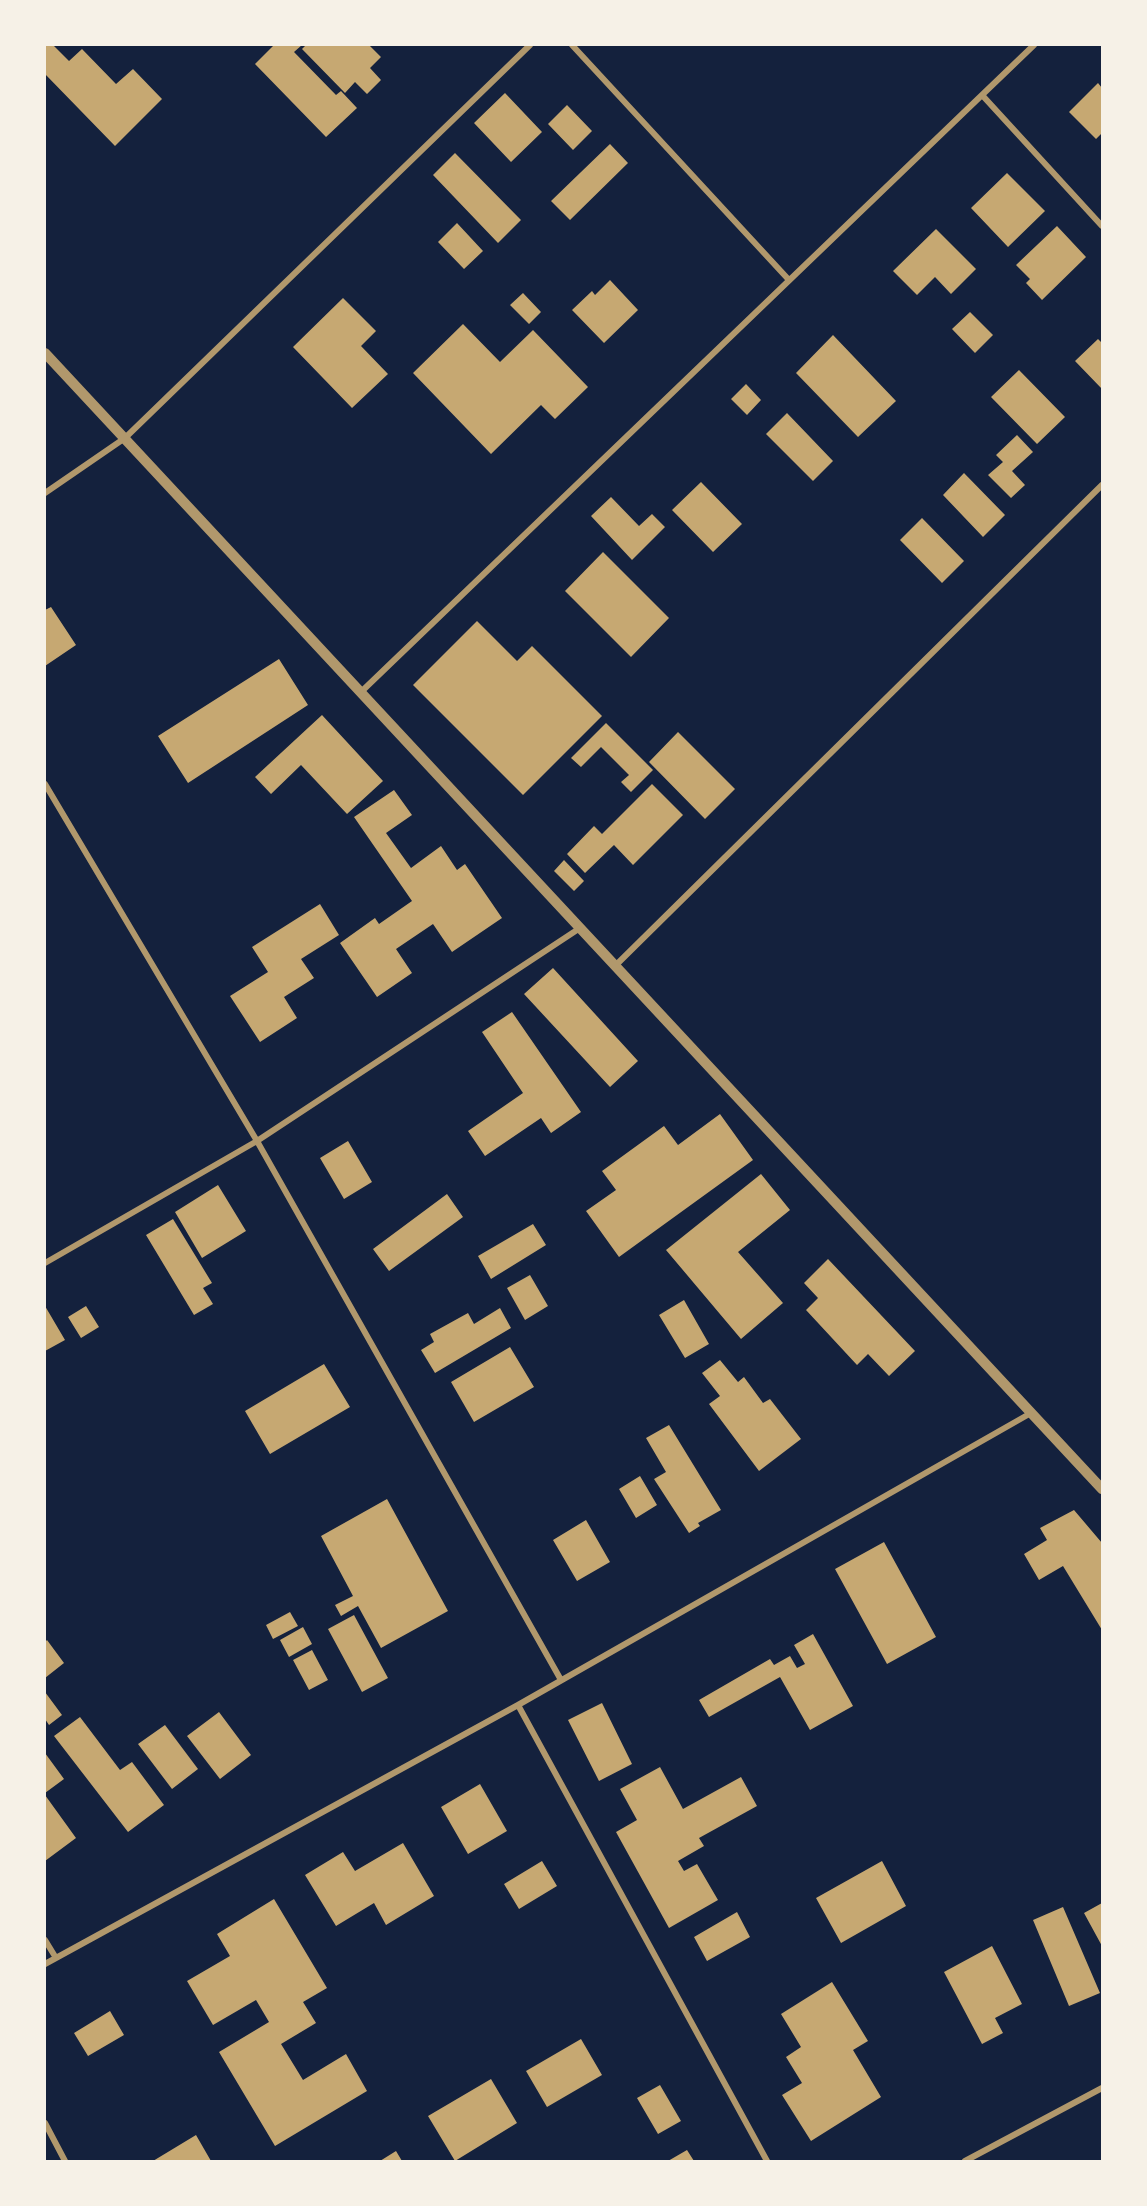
<!DOCTYPE html>
<style>
body{margin:0}
#map{position:relative;width:1147px;height:2206px;overflow:hidden;background:#14213d;font-family:"DM Sans",sans-serif}
canvas{display:block}
.frame{position:absolute;inset:0;border:46px solid #f6f1e7;pointer-events:none}
</style>
<div id="map">
<canvas width="1147" height="2206"></canvas>
<div class="frame"></div>
</div>
<script>
const g = document.querySelector('canvas').getContext('2d');
g.lineJoin = 'round';
function paint(path, color) { g.fillStyle = color; g.fill(path, 'evenodd'); }
const poly = rows => new Path2D(rows.map(r => 'M' + r).join(''));
function trace(path, color, width, dash) { g.strokeStyle = color; g.lineWidth = width; g.lineCap = dash ? 'butt' : 'round'; g.setLineDash(dash || []); g.stroke(path); }
paint(poly([
 [45,45,53,45,69,61,82,49,116,84,133,69,162,99,115,146,45,74],
 [274,45,302,45,294,52,336,95,341,91,357,108,326,137,255,64],
 [306,45,369,45,381,57,370,68,381,80,367,94,355,82,345,93,302,49],
 [1098,83,1102,88,1102,133,1096,139,1069,112],
 [505,93,542,132,511,162,474,123],
 [567,105,592,131,573,150,548,124],
 [610,144,628,163,570,220,551,201],
 [455,153,521,220,498,243,433,175],
 [1007,173,1045,211,1008,247,971,208],
 [457,223,483,251,464,269,438,242],
 [1057,226,1086,257,1042,300,1026,283,1030,279,1016,265],
 [936,229,976,269,951,294,935,277,917,295,893,271],
 [610,280,638,310,604,343,572,310,592,291,595,295],
 [523,293,541,312,529,324,510,305],
 [343,298,376,331,361,346,388,374,352,408,293,347],
 [970,312,993,335,975,353,952,329],
 [463,324,500,362,533,330,588,387,555,419,541,405,491,454,413,373],
 [833,335,896,401,858,437,796,373],
 [1098,339,1102,343,1102,389,1075,361],
 [1019,370,1065,417,1037,444,991,397],
 [746,384,761,400,747,415,731,399],
 [787,413,833,461,813,481,766,434],
 [1017,435,1033,452,1012,471,1025,485,1011,498,988,475,1003,462,996,455],
 [964,473,1005,515,983,537,943,495],
 [701,482,742,524,713,552,672,510],
 [611,497,639,526,652,514,665,527,632,560,591,516],
 [922,518,964,561,942,583,900,540],
 [603,552,669,618,631,657,565,591],
 [51,607,76,645,45,666,45,610],
 [477,621,517,661,532,646,602,716,523,795,413,685],
 [279,659,308,705,188,783,158,736],
 [322,715,383,781,347,814,301,765,271,794,255,777],
 [606,723,653,770,631,792,621,782,629,775,601,747,581,767,571,758],
 [678,732,735,789,705,819,649,762],
 [652,784,683,815,633,865,614,845,585,873,567,854,594,826,602,834],
 [394,790,412,815,386,833,411,868,441,846,457,870,465,864,502,918,452,952,433,924,396,949,412,973,377,997,340,943,375,918,379,924,412,901,354,817],
 [564,860,584,881,574,891,554,871],
 [320,904,339,935,301,959,314,978,284,997,297,1018,260,1042,230,996,268,972,252,947],
 [553,968,638,1061,610,1087,524,994],
 [512,1012,581,1112,551,1133,541,1118,485,1156,468,1131,523,1093,482,1032],
 [720,1114,753,1160,619,1257,586,1211,616,1190,602,1171,664,1126,678,1145],
 [348,1141,372,1182,344,1199,320,1158],
 [761,1174,790,1210,738,1252,783,1303,741,1339,666,1250],
 [218,1185,246,1231,202,1258,175,1212],
 [447,1194,463,1217,389,1271,373,1249],
 [173,1219,212,1283,203,1288,213,1304,194,1315,146,1235],
 [533,1224,546,1245,491,1279,478,1256],
 [828,1259,915,1351,889,1376,868,1354,857,1365,806,1310,818,1298,804,1283],
 [530,1275,548,1306,525,1320,507,1288],
 [684,1300,709,1344,685,1358,659,1315],
 [45,1306,65,1340,45,1351],
 [86,1306,99,1327,81,1338,68,1317],
 [500,1308,511,1328,435,1373,421,1350,434,1342,430,1334,468,1313,474,1324],
 [510,1347,534,1387,474,1422,451,1382],
 [720,1360,738,1382,744,1377,763,1403,770,1399,801,1439,759,1471,709,1404,720,1396,702,1373],
 [324,1364,350,1407,270,1454,245,1411],
 [669,1425,721,1510,698,1523,700,1526,689,1533,654,1479,666,1472,646,1438],
 [640,1476,657,1505,636,1518,619,1489],
 [387,1499,448,1611,381,1648,358,1606,341,1616,335,1605,353,1596,321,1536],
 [1074,1510,1102,1543,1102,1630,1063,1566,1039,1580,1024,1554,1047,1540,1040,1528],
 [586,1520,610,1562,577,1581,553,1540],
 [884,1542,936,1637,887,1664,835,1569],
 [290,1612,298,1626,273,1639,266,1625],
 [354,1615,388,1678,362,1692,328,1629],
 [303,1627,312,1644,289,1657,280,1640],
 [813,1634,853,1706,810,1730,780,1677,709,1717,699,1700,770,1659,774,1665,790,1656,797,1668,805,1664,794,1645],
 [47,1640,64,1663,45,1678,45,1642],
 [312,1650,328,1680,309,1690,293,1660],
 [45,1692,62,1715,49,1725,45,1719],
 [602,1703,632,1764,599,1781,568,1720],
 [219,1712,251,1755,220,1779,187,1736],
 [80,1717,120,1770,132,1762,164,1805,128,1832,54,1736],
 [165,1725,198,1769,172,1789,138,1744],
 [45,1753,64,1779,45,1793],
 [660,1767,683,1809,741,1777,757,1806,699,1838,704,1846,678,1861,684,1871,697,1864,718,1900,669,1928,616,1832,637,1820,620,1789],
 [480,1784,507,1831,468,1854,441,1807],
 [45,1795,76,1838,45,1861],
 [403,1843,434,1896,386,1925,374,1903,336,1926,305,1875,343,1852,355,1871],
 [542,1861,557,1886,519,1909,504,1884],
 [882,1861,906,1906,841,1943,816,1898],
 [274,1899,327,1988,303,2002,316,2023,281,2044,303,2080,346,2054,367,2091,275,2146,219,2052,269,2022,256,2000,213,2025,187,1981,230,1956,217,1934],
 [1102,1903,1102,1946,1084,1913],
 [1063,1907,1100,1993,1069,2006,1033,1920],
 [737,1912,750,1937,707,1961,694,1937],
 [992,1946,1022,2004,995,2018,1003,2033,982,2044,944,1972],
 [832,1982,868,2041,853,2050,881,2097,811,2141,782,2095,802,2083,786,2057,801,2047,781,2014],
 [110,2011,124,2035,88,2056,74,2033],
 [581,2039,602,2075,547,2107,526,2071],
 [491,2079,517,2123,455,2161,428,2116],
 [660,2085,681,2121,658,2134,637,2098],
 [196,2135,211,2161,153,2161],
 [687,2150,694,2161,668,2161],
 [396,2151,402,2161,380,2161]
]), '#c6a872');
trace(poly([
 [572,45,789,280],
 [982,95,1102,226],
 [45,493,125,438,530,45],
 [361,692,1034,45],
 [45,784,257,1141,561,1680],
 [615,966,1102,485],
 [45,1263,257,1141,580,928],
 [518,1705,767,2161],
 [45,1940,56,1958],
 [45,1964,518,1705,1031,1413],
 [45,2123,65,2161],
 [965,2161,1102,2088]
]), '#b1986c', 6);
trace(poly([
 [45,353,1102,1489]
]), '#b1986c', 10);
</script>
